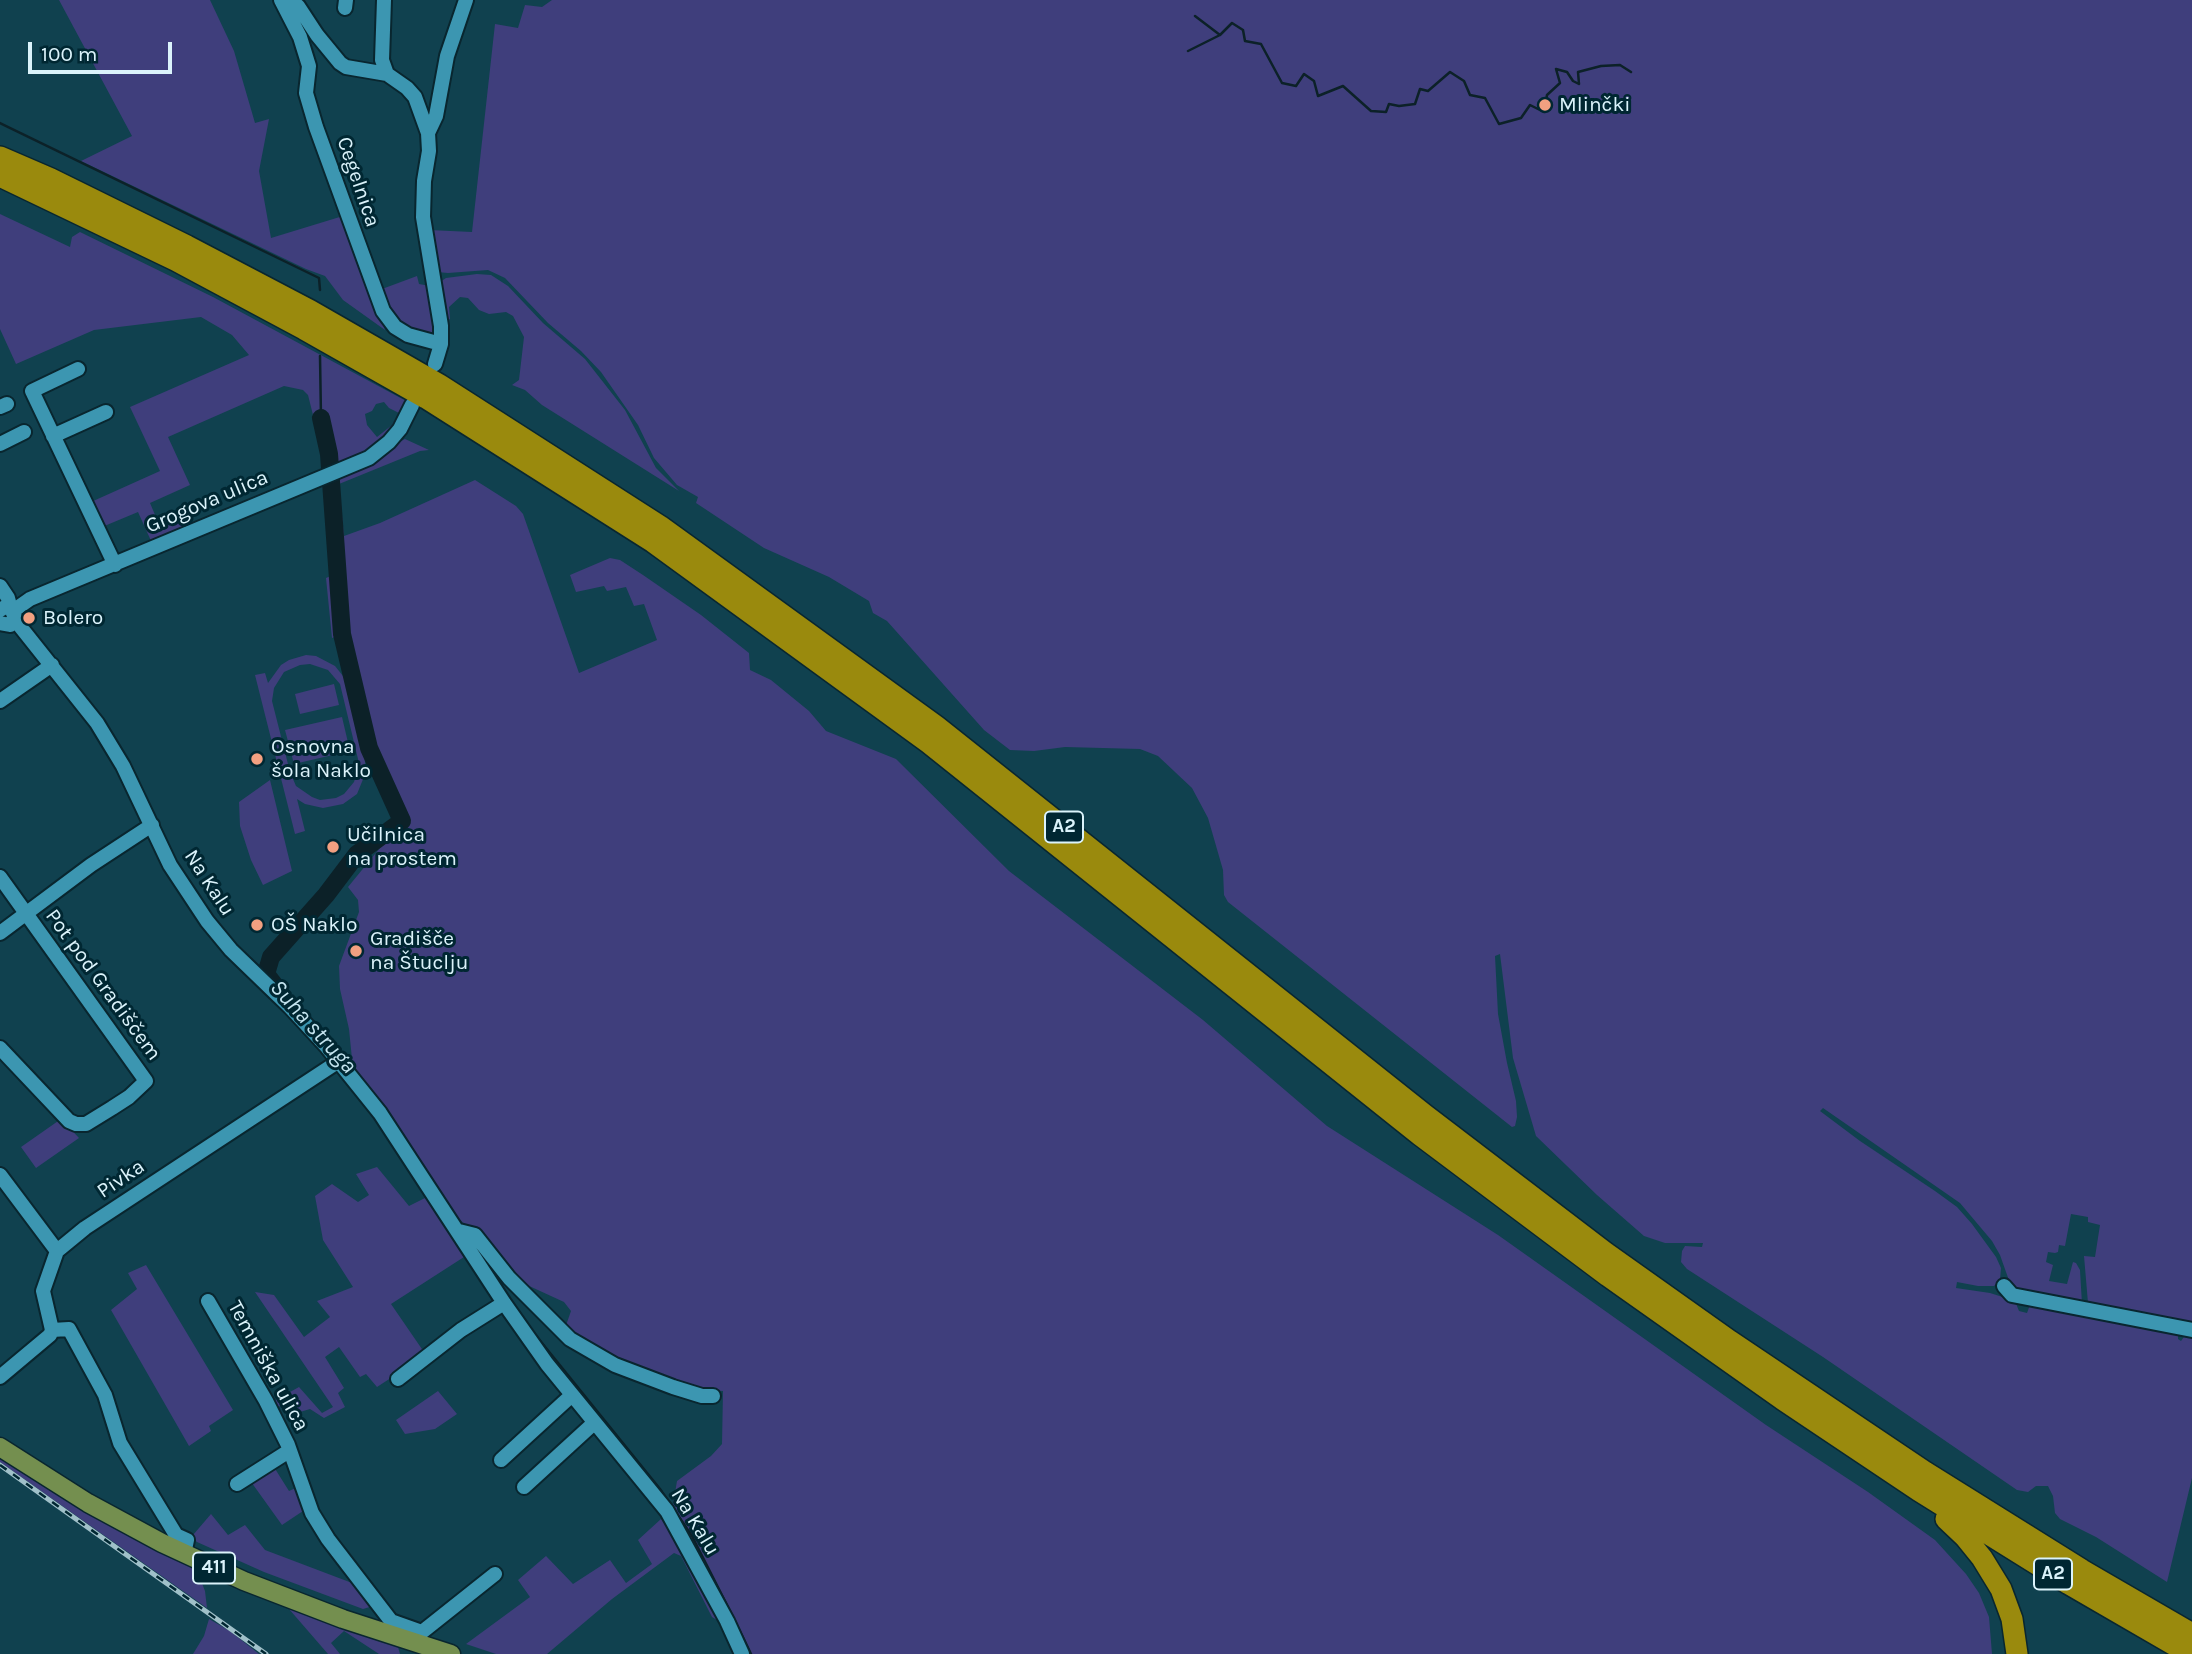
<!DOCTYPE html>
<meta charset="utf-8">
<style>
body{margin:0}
#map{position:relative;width:2192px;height:1654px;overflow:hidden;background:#10414f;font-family:Karla,sans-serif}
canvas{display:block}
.scale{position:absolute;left:28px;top:42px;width:144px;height:32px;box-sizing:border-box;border:4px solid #dbf3fb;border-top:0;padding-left:9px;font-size:21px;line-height:24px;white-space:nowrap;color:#dbf3fb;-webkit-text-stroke:5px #002732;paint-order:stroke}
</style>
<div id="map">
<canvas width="2192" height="1654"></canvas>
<div class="scale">100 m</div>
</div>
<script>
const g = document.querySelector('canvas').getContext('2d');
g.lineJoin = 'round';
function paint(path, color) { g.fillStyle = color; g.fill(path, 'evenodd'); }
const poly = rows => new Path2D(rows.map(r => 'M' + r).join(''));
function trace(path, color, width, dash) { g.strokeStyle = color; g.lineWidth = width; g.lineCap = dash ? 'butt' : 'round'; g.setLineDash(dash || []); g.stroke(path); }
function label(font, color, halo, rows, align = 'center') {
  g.font = font + ' Karla,sans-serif'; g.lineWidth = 6; g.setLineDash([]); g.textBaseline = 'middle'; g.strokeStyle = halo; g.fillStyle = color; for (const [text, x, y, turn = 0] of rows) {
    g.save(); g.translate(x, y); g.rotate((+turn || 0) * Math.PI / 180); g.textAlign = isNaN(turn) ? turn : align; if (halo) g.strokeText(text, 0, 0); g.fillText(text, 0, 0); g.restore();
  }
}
paint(poly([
 [59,0,210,0,234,51,255,123,269,119,259,171,271,238,343,216,385,330,343,300,325,276,306,269,81,161,132,136],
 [552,0,2192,0,2192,1327,2088,1303,2084,1256,2095,1257,2100,1225,2088,1222,2088,1217,2071,1214,2065,1246,2059,1245,2058,1252,2055,1253,2048,1252,2046,1262,2053,1265,2049,1281,2067,1284,2073,1262,2076,1263,2080,1270,2082,1304,2012,1289,2000,1255,1992,1241,1960,1203,1823,1108,1820,1111,1860,1141,1935,1191,1957,1207,1972,1224,1996,1257,2001,1268,2000,1280,1994,1286,1978,1286,1957,1282,1956,1288,1990,1293,2015,1301,2019,1311,2027,1313,2031,1302,2178,1331,2178,1339,2181,1341,2186,1334,2192,1335,2192,1478,2167,1582,2096,1537,2060,1519,2055,1513,2053,1496,2048,1486,2036,1486,2028,1492,2017,1490,1823,1357,1687,1269,1681,1262,1682,1251,1685,1246,1702,1247,1703,1243,1665,1243,1644,1236,1597,1195,1536,1136,1513,1058,1500,954,1495,956,1498,1014,1507,1063,1516,1101,1517,1117,1515,1126,1512,1127,1228,902,1224,895,1223,870,1208,818,1192,788,1158,756,1140,749,1065,747,1034,751,1010,750,984,730,887,621,873,613,869,601,829,577,764,548,696,503,698,497,677,485,654,458,638,425,601,372,581,351,548,323,505,278,488,270,448,273,437,272,429,230,472,232,495,24,518,28,525,5,542,7],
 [0,214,70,247,72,237,80,232,213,297,408,402,394,426,375,447,339,465,330,466,326,424,314,419,308,395,303,390,284,386,168,437,190,485,150,503,161,529,189,515,194,526,152,543,138,512,102,527,91,502,160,471,130,407,249,355,232,335,201,317,94,330,16,364,0,329],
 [384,402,389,408,399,413,392,425,377,437,367,425,365,414,372,411,376,404],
 [477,274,491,275,508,286,543,323,585,359,625,410,656,468,679,491,542,405,525,390,512,385,519,380,524,337,513,316,506,312,489,314,479,310,468,298,460,297,449,307,450,319,445,322,440,282,446,278],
 [417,276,419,284,430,286,435,333,431,335,407,329,390,312,382,289],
 [405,439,429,450,420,451,339,484,344,536,380,523,475,480,516,506,523,514,579,673,657,640,644,604,634,606,626,587,607,591,604,586,576,592,570,575,610,558,620,560,643,575,701,615,749,653,750,670,771,680,809,711,826,731,896,759,1009,871,1203,1020,1327,1126,1498,1235,1766,1425,1868,1492,1935,1540,1966,1574,1979,1593,1989,1617,1992,1654,749,1654,673,1505,677,1481,711,1456,722,1444,723,1391,696,1389,654,1380,564,1331,571,1311,564,1302,527,1285,452,1212,353,1069,349,1029,340,989,339,966,359,912,358,900,348,887,402,821,369,748,342,634,332,638,326,578,333,575,336,596,339,596,333,477],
 [306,655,316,656,335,666,347,681,364,752,366,772,357,794,343,804,323,808,305,804,297,799,305,831,295,834,255,675,265,673,268,683,281,665,289,660],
 [310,664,328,670,340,684,358,759,359,766,354,782,344,794,336,798,320,800,312,797,296,786,290,772,272,701,274,688,284,672,300,665],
 [334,684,339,705,300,714,295,694],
 [342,717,350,751,294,764,285,730],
 [270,780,292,871,263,885,251,860,240,826,239,802],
 [61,1119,79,1138,36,1168,21,1147],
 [377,1167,409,1206,427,1197,464,1257,391,1304,426,1355,377,1387,366,1374,360,1377,339,1347,325,1357,344,1388,338,1393,345,1407,324,1418,310,1409,300,1412,282,1406,274,1407,272,1402,299,1387,322,1413,333,1407,255,1292,274,1295,304,1337,330,1317,317,1301,353,1287,323,1240,315,1196,332,1184,358,1202,369,1195,356,1174],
 [146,1265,233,1410,209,1426,211,1431,189,1446,111,1310,137,1289,128,1273],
 [438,1391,457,1414,435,1429,405,1434,396,1420],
 [0,1455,196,1568,205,1591,207,1608,0,1462],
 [272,1464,289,1491,298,1487,306,1509,282,1525,249,1479],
 [211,1514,228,1535,245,1525,265,1550,360,1586,373,1606,363,1609,264,1572,197,1542,192,1538,193,1535],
 [661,1519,674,1536,717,1620,712,1617,681,1556,674,1553,612,1599,547,1654,496,1654,466,1644,530,1597,518,1580,546,1556,573,1584,610,1560,626,1583,652,1564,638,1540],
 [289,1609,392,1643,398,1647,400,1654,379,1654,344,1631,331,1643,340,1654,328,1654],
 [209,1619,230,1631,259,1654,193,1654,204,1636]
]), '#3f3e7c');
trace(poly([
 [1195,16,1220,35,1232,23,1243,30,1245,41,1261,44,1282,83,1296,86,1304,74,1314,81,1318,96,1343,86,1371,111,1386,112,1389,104,1399,106,1415,104,1420,89,1428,91,1450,72,1464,81,1470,95,1485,98,1499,124,1521,118,1530,105,1544,112,1547,95,1560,83,1556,69,1567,72,1573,81,1579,84,1578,72,1601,66,1620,65,1631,72],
 [1188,51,1220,35],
 [0,123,319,278,320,290],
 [320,356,321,418],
 [529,1327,660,1489,692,1536,732,1615],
 [735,1621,751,1654]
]), '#0c2128', 2.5);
trace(poly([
 [279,991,266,974,271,957,326,895,357,854,402,821,369,748,342,634,329,454,321,418]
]), '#0c2128', 18);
const minor = poly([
 [281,0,300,37,309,66,306,93,316,127,383,311,395,327,408,335,441,344],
 [289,0,298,6,317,35,340,63,346,67,387,74,407,88,415,97,428,133,429,151,424,181,423,217,441,326,441,344,435,364],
 [384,0,382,60,387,74],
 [345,8,346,0],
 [428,133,436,116,447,56,466,0],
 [78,369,32,391,115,565],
 [0,407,7,404],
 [53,436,106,412],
 [0,444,24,432],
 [0,586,8,598,11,609],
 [0,610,5,607,11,609,15,617,10,625,0,623],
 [13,611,30,599,369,458,389,442,400,429,412,405],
 [15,620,97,723,123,766,170,865,207,921,231,950,290,1007,327,1047,380,1113,504,1303,547,1364,667,1511,727,1621,742,1654],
 [0,701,52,665],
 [0,877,146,1081,129,1097,112,1108,86,1124,76,1124,69,1121,0,1048],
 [0,933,91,865,152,825],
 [0,1175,57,1251],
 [459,1231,475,1235,509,1278,570,1339,615,1365,673,1387,702,1396,713,1396],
 [2004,1286,2012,1295,2192,1330],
 [208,1301,266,1401,288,1445,312,1513,328,1539,391,1621,394,1635],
 [52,1330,69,1329,105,1395,120,1443,176,1535,187,1540,184,1554],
 [0,1377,50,1335,52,1330,43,1291,57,1251,85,1228,339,1061],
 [398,1379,461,1330,504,1303],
 [501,1460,572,1395],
 [237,1484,289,1451],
 [524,1487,594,1423],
 [391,1621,422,1632,495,1574]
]);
const major = poly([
 [0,1447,88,1503,162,1543,244,1581,343,1619,451,1654]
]);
const highway = poly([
 [0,157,51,179,187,246,311,311,440,385,660,526,936,726,1425,1115,1606,1253,1730,1341,1925,1472,2082,1570,2192,1634],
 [0,176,175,260,304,329,426,398,653,542,929,743,1420,1135,1608,1276,1782,1399,1918,1490,2069,1584,2190,1654],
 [1946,1519,1965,1537,1982,1558,2001,1589,2012,1619,2017,1654]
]);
trace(minor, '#09262f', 18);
trace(major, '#09262f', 21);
trace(highway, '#09262f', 24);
trace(minor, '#3c96b1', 14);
trace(major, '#748f4f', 18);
trace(highway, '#9a8a0d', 21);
const rail = poly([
 [0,1465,266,1654]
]);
trace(rail, '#a0c0c9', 5);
trace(rail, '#002732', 2.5, [8]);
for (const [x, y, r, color] of [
 [1545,105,7,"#f2a081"],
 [29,618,7,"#f2a081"],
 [257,759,7,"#f2a081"],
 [333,847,7,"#f2a081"],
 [257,925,7,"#f2a081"],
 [356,951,7,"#f2a081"]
]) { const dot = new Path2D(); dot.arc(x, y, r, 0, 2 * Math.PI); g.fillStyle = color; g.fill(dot); trace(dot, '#002732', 2.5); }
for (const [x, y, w] of [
 [1064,827,38],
 [214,1568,42],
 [2053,1574,38]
]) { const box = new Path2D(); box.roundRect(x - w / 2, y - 15.5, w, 31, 5); g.fillStyle = '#002732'; g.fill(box); trace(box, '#dbf3fb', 2); }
label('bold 19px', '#dbf3fb', null, [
 ["A2",1064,827],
 ["411",214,1568],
 ["A2",2053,1574]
]);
label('21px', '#dbf3fb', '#002732', [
 ["Mlinčki",1559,105],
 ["Bolero",43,618],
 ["Osnovna",271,747],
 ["šola Naklo",271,771],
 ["Učilnica",347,835],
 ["na prostem",347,859],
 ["OŠ Naklo",271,925],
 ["Gradišče",370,939],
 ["na Štuclju",370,963]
], 'left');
label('21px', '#dbf3fb', '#002732', [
 ["Cegelnica",358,182,71],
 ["Grogova ulica",207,502,-23],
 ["Na Kalu",209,883,57],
 ["Pot pod Gradiščem",103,985,54],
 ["Pivka",121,1179,-34],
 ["Temniška ulica",268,1366,61],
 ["Na Kalu",695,1522,59]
]);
label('italic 23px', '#c5e5f0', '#002732', [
 ["Suha struga",313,1027,48]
]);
</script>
